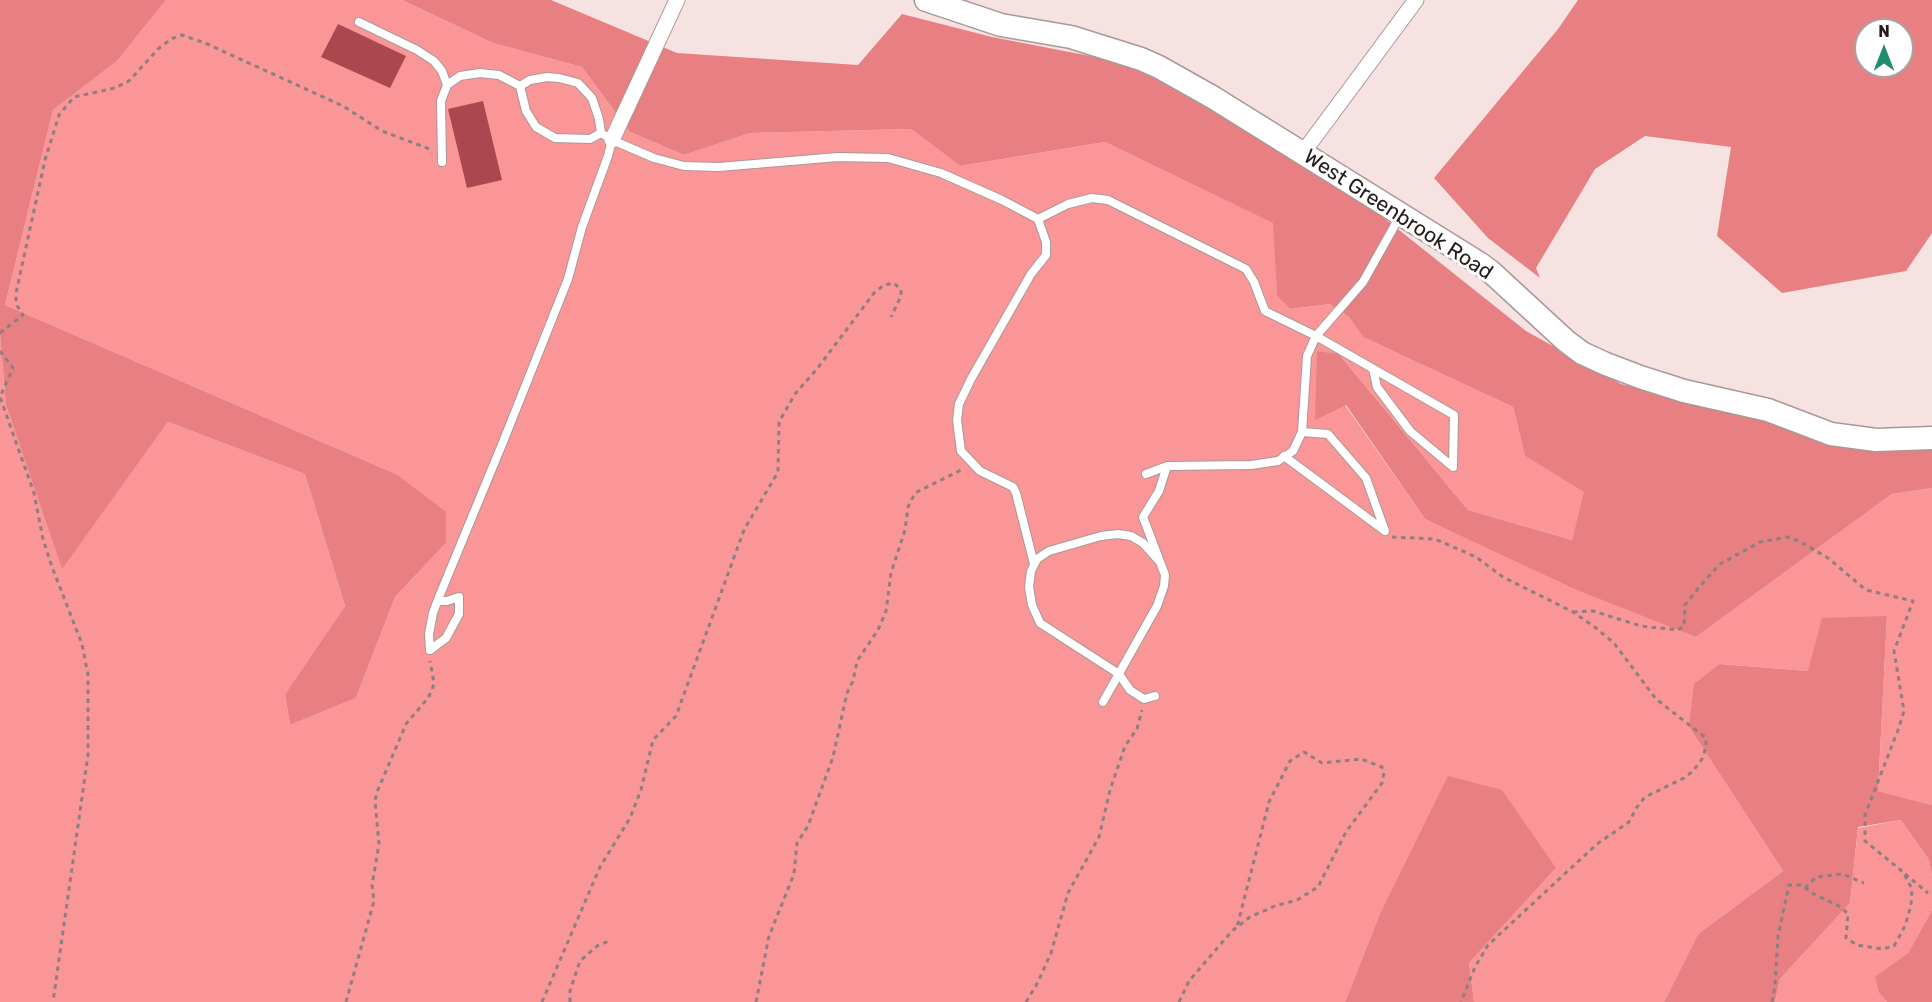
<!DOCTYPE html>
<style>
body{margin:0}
#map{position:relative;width:1932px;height:1002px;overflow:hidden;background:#f7e2e2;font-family:Rubik,sans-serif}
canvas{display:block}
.north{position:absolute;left:1854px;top:18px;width:60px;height:60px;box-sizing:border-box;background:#fff;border:2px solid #a7a4a4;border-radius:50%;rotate:0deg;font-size:16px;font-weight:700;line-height:24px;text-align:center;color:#231c1c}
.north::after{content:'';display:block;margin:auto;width:21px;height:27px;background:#1f8e6e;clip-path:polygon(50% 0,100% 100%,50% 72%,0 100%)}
</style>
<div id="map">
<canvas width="1932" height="1002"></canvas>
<div class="north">N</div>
</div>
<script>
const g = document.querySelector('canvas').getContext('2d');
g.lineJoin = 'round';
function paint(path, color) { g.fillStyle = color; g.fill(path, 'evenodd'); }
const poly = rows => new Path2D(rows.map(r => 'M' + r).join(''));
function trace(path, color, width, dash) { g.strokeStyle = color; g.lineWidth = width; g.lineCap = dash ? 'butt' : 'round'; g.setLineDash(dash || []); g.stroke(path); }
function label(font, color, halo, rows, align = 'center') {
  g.font = font + ' Rubik,sans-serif'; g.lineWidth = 6; g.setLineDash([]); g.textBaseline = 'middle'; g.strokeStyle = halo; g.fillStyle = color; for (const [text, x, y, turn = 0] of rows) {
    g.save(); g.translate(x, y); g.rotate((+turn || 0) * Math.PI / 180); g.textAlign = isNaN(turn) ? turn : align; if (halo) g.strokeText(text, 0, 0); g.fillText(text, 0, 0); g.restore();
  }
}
paint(poly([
 [166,0,402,0,493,43,582,67,630,132,684,155,750,133,911,129,960,166,1105,142,1274,223,1277,296,1290,309,1330,304,1349,317,1363,337,1513,407,1525,456,1585,492,1572,540,1468,510,1340,355,1318,351,1345,405,1425,519,1696,637,1892,494,1932,488,1932,805,1878,791,1887,616,1808,671,1721,664,1689,727,1783,871,1698,934,1664,1002,1474,1002,1469,963,1556,868,1379,916,1345,1002,0,1002,0,334,6,405,62,568,168,422,305,474,345,606,285,694,290,725,356,698,395,597,446,543,396,474,5,305,53,110,117,61],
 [1901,820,1929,860,1932,876,1932,910,1908,953,1876,977,1879,993,1887,1002,1775,1002,1780,979,1850,903,1858,828]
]), '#fa9698');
paint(poly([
 [0,0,166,0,117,61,53,110,5,305,396,474,446,512,446,543,395,597,356,698,290,725,285,694,345,606,305,474,168,422,62,569,6,405,0,334],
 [402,0,551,0,677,53,858,65,902,14,992,37,1152,68,1345,187,1526,331,1621,384,1842,441,1932,445,1932,488,1892,494,1696,637,1577,590,1425,519,1346,405,1315,420,1317,351,1339,354,1468,510,1572,540,1584,492,1525,456,1513,407,1363,337,1349,317,1330,304,1290,309,1277,296,1273,223,1105,142,960,166,911,129,750,133,684,155,630,132,582,67,493,43],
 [1578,0,1932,0,1932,233,1906,271,1782,293,1717,236,1731,147,1645,136,1595,169,1536,268,1540,278,1488,238,1434,178,1558,29],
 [1866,30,1902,30,1902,66,1866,66],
 [1887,616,1878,791,1932,805,1932,876,1929,860,1901,820,1858,827,1850,903,1780,979,1775,1002,1664,1002,1698,934,1783,871,1689,727,1694,684,1720,664,1808,671,1822,618],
 [1448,776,1502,790,1556,868,1469,963,1474,1002,1345,1002,1379,916],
 [1932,910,1932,1002,1887,1002,1879,993,1875,977,1908,953]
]), '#e77f83');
paint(poly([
 [338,24,406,56,390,88,321,57],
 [483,101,502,180,467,188,448,109]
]), '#aa484f');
const lane = poly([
 [359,22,417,50,434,61,442,71,447,85],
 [520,86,530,80,547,77,559,78,578,83,592,98,599,119,601,133],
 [442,162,441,101,447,85,460,76,480,73,499,75,520,86,526,111,536,127,555,138,590,139,601,133,612,140],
 [1284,456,1385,531,1366,478,1328,434,1302,432],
 [1146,474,1167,466,1251,465,1278,461,1293,451,1302,432,1307,356,1316,336,1363,282,1400,216],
 [1034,564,1016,493,1013,487,980,471,961,451,957,420,959,404,971,379,1031,274,1046,255,1046,242,1038,219,1068,204,1092,198,1108,200,1246,269,1254,282,1265,311,1316,336,1454,415,1453,467,1410,431,1377,387,1373,369],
 [439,597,433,613,429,634,430,650,446,638,459,614,459,597,447,601,439,601,439,597,503,442,568,279,582,227,608,156,612,140,654,158,684,166,719,167,838,157,888,158,941,173,1002,200,1038,219],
 [1155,696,1144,699,1130,690,1119,674,1040,623,1032,605,1029,587,1031,571,1037,559,1049,551,1101,536,1118,534,1131,536,1143,543,1160,562],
 [1103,702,1157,606,1164,586,1165,575,1143,517,1159,491,1167,466]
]);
const street = poly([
 [612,140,677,0],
 [1302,154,1416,0]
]);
const secondary = poly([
 [926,0,1001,25,1071,37,1141,59,1159,67,1214,98,1479,263,1490,271,1566,341,1582,353,1606,364,1640,377,1684,391,1768,410,1831,434,1876,440,1932,438]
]);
trace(lane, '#aa9897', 10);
trace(street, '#aa9897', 17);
trace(secondary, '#aa9897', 25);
trace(poly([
 [0,333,23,315,16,304,16,293,45,160,59,115,74,97,115,88,129,81,158,49,171,39,182,35,205,43,343,106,382,131,427,148,432,153],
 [0,351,13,368,0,397,34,493,43,539,52,567,82,644,88,675,88,755,53,1002],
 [1392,537,1435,539,1476,557,1503,577,1573,612,1596,628,1614,643,1656,699,1706,738,1706,747,1702,759,1693,771,1684,778,1645,797,1637,807,1629,822,1597,844,1488,945,1475,967,1461,1002],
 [1573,612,1593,611,1641,626,1678,630,1684,626,1685,605,1700,586,1720,564,1760,542,1787,537,1799,541,1828,558,1866,590,1913,601,1894,651,1904,711,1898,730,1865,815,1865,841,1903,872,1912,889,1911,905,1905,926,1894,946,1882,949,1857,945,1846,938,1848,914,1841,907,1814,894,1801,885,1789,885,1778,936,1775,986,1772,1002],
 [1905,874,1928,893],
 [1805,888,1816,877,1842,874,1864,883],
 [346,1002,374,901,372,885,379,844,375,801,377,792,406,724,428,698,432,690,434,683,430,661],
 [542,1002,600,867,630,818,641,790,653,740,676,716,744,530,778,472,779,422,795,394,817,369,874,293,884,285,894,283,901,290,901,296,891,317],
 [570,1002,570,991,580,961,597,946,609,941],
 [756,1002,769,936,794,874,797,843,808,826,833,757,847,693,853,681,857,661,878,630,886,611,891,573,905,530,908,507,915,493,963,469],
 [1026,1002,1037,984,1051,953,1068,893,1099,837,1110,790,1125,746,1137,729,1142,710],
 [1179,1002,1189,981,1232,931,1250,917,1275,906,1297,900,1318,887,1346,832,1382,783,1384,773,1382,767,1361,759,1322,763,1304,752,1290,761,1269,802,1237,927]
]), '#8d7f7f', 3, [4.5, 4.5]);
trace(lane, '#fff', 8);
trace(street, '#fff', 15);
trace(secondary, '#fff', 22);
label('21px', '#231c1c', '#fff', [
 ["West Greenbrook Road",1398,215,33]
]);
</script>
